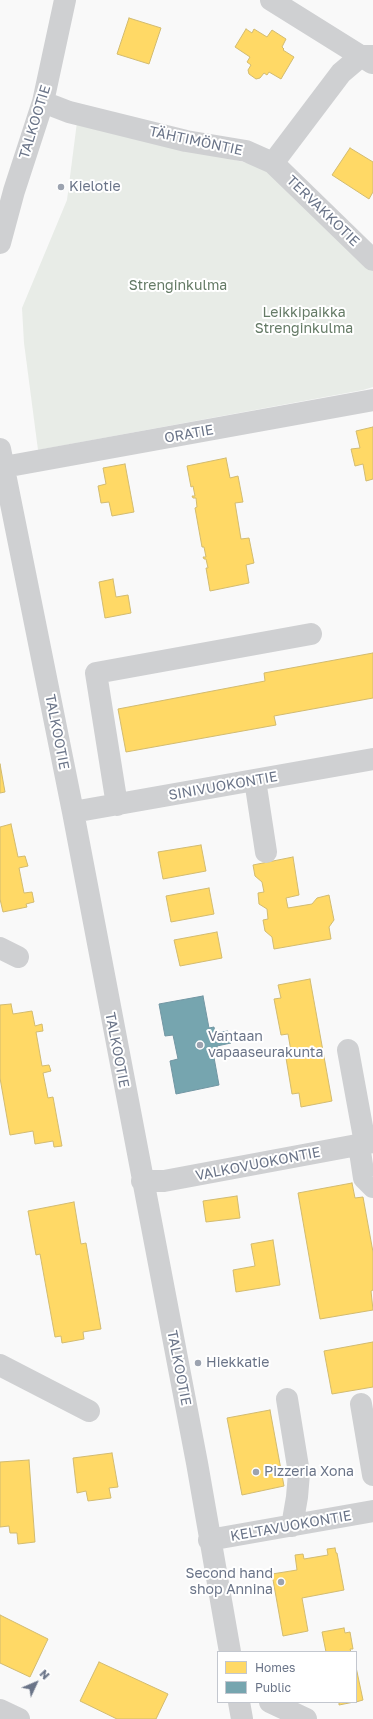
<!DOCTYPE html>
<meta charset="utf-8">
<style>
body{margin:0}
#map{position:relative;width:373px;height:1719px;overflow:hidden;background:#f9f9f9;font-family:"Golos Text",sans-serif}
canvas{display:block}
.legend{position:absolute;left:217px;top:1651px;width:140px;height:52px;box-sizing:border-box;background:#fff;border:1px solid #c3c7cf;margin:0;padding:5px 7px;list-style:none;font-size:12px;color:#6a7488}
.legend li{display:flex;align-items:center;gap:8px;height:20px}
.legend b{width:20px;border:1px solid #c3c7cf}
.north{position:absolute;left:16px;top:1663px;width:40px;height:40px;-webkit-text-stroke:3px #fff;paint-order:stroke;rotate:46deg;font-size:11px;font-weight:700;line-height:16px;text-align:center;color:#6a7488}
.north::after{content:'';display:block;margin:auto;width:14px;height:18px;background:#6a7488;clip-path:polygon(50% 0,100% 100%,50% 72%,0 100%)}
</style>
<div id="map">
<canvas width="373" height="1719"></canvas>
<ul class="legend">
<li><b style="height:11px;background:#ffd966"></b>Homes</li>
<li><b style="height:11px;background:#76a5af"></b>Public</li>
</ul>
<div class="north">N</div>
</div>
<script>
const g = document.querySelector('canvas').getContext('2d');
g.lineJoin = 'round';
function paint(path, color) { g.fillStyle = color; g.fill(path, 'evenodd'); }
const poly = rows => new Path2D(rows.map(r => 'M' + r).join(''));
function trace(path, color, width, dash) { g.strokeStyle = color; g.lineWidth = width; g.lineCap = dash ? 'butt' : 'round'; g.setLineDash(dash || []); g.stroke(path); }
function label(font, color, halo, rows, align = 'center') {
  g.font = font + ' "Golos Text",sans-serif'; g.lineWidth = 4; g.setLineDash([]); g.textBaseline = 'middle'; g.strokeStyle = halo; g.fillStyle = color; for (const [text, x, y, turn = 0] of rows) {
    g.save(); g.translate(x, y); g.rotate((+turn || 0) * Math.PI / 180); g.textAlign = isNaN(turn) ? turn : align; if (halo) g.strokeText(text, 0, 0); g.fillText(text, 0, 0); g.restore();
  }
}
paint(poly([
 [77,122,264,167,373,271,373,387,363,390,38,450,24,343,22,308,67,200]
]), '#e8ece7');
const homes = poly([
 [129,18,161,28,149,64,117,54,129,18],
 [246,29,252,33,254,29,267,37,272,30,286,39,282,47,284,49,283,50,294,57,281,79,269,72,267,75,264,73,260,78,256,79,249,74,248,70,251,65,247,62,250,57,235,47,246,29],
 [350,148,373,162,373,192,369,199,332,175,350,148],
 [373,427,373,479,366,481,363,464,355,466,351,449,360,448,356,431,373,427],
 [226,458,230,478,238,476,243,502,235,503,241,539,249,538,254,563,246,565,249,583,210,591,206,568,208,568,206,559,204,559,203,557,206,557,204,547,202,547,195,508,197,507,196,498,193,498,192,496,195,496,193,486,191,487,187,466,226,458],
 [125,464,134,512,112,516,109,502,101,503,98,486,106,484,103,468,125,464],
 [113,579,116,597,128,595,131,613,105,618,99,582,113,579],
 [373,653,373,698,274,716,276,725,126,752,118,709,265,681,264,673,373,653],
 [0,764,5,792,0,793,0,764],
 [11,824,18,857,25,856,28,866,19,868,24,893,32,892,34,902,26,904,27,907,3,912,0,899,0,827,11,824],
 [201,845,206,871,163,879,158,852,201,845],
 [293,857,299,895,286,898,288,908,312,904,317,898,329,895,334,920,329,927,331,939,274,949,272,937,265,931,263,920,268,919,267,909,259,904,258,893,264,892,262,882,255,876,253,865,293,857],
 [209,888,214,914,171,922,166,896,209,888],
 [217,932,222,958,180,966,174,940,217,932],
 [310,979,332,1101,301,1107,299,1093,292,1094,286,1058,292,1057,288,1034,281,1035,274,999,281,998,278,985,310,979],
 [11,1004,13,1014,32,1011,35,1026,42,1024,43,1031,36,1032,42,1066,49,1065,51,1071,43,1073,48,1098,53,1097,62,1146,54,1147,53,1141,35,1144,33,1131,10,1135,0,1078,0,1005,11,1004],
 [352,1183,355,1198,363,1197,373,1252,373,1290,371,1291,373,1310,320,1319,298,1193,352,1183],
 [237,1196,240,1218,206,1222,203,1201,237,1196],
 [74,1202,81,1244,86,1243,101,1329,83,1332,84,1339,62,1343,61,1336,55,1337,40,1254,36,1255,28,1211,74,1202],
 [273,1240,280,1285,236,1292,233,1270,255,1266,251,1244,273,1240],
 [373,1342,373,1387,332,1394,324,1351,373,1342],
 [270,1410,284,1486,242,1495,227,1418,270,1410],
 [112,1453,118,1487,109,1488,111,1498,88,1501,86,1491,77,1493,73,1458,112,1453],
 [29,1460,35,1542,18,1544,17,1533,10,1533,9,1526,0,1527,0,1462,29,1460],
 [335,1548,336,1553,337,1553,344,1590,302,1598,308,1631,283,1636,272,1574,297,1570,295,1555,303,1554,304,1559,328,1555,327,1549,335,1548],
 [0,1615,48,1639,30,1677,0,1663,0,1615],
 [344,1628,345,1633,350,1632,353,1649,350,1649,351,1652,326,1652,322,1632,344,1628],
 [99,1662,168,1694,156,1719,117,1719,80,1701,99,1662],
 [356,1667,363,1700,356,1702,356,1667],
 [339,1702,354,1702,339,1705,339,1702]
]);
paint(homes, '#ffd966');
trace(homes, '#d2bb70', 1);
const public = poly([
 [203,996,209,1028,214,1027,215,1033,228,1031,231,1043,217,1046,218,1052,213,1052,219,1085,176,1094,170,1061,178,1059,173,1035,165,1036,159,1004,203,996]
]);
paint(public, '#76a5af');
trace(public, '#7296a3', 1);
trace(poly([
 [271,0,372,63],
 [43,102,69,112,186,141,246,151,273,163,341,73,361,56,373,56],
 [273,163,373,260],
 [0,243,14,191,43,102,65,0],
 [0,449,73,812,197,1463,230,1652],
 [4,467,373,400],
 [255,780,266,852],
 [117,805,96,673,311,634],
 [73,812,373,759],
 [0,948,18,957],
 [348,1050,365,1143],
 [359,1145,364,1178,373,1187],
 [142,1181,164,1181,373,1142],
 [0,1365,89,1411],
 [287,1399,299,1473,297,1497,292,1526],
 [361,1404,373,1475],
 [209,1540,373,1511],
 [239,1702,242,1719],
 [270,1702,306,1719],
 [0,1710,19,1719]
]), '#cfd0d2', 22);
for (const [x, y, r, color] of [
 [61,187,4,"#9ca3b0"],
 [200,1045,4,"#9ca3b0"],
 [198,1363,4,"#9ca3b0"],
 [256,1472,4,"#9ca3b0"],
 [281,1582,4,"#9ca3b0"]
]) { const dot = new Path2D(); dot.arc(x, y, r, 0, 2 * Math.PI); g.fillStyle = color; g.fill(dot); trace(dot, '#fff', 1.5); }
label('14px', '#6a7488', '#fff', [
 ["TALKOOTIE",35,122,-73],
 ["TÄHTIMÖNTIE",196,141,12],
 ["TERVAKKOTIE",323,211,44],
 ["ORATIE",189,434,-10],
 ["TALKOOTIE",57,732,79],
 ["SINIVUOKONTIE",223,786,-10],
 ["TALKOOTIE",117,1050,79],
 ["VALKOVUOKONTIE",258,1164,-11],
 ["TALKOOTIE",179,1368,79],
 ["KELTAVUOKONTIE",291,1526,-10]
]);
label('14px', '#6a7488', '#fff', [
 ["Kielotie",69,187],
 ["Vantaan",208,1037],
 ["vapaaseurakunta",208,1053],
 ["Hiekkatie",206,1363],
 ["Pizzeria Xona",264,1472],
 ["Second hand",273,1574,"right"],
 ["shop Annina",273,1590,"right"]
], 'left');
label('14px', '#647a65', '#fff', [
 ["Strenginkulma",178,286],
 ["Leikkipaikka",304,313],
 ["Strenginkulma",304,329]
]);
</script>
